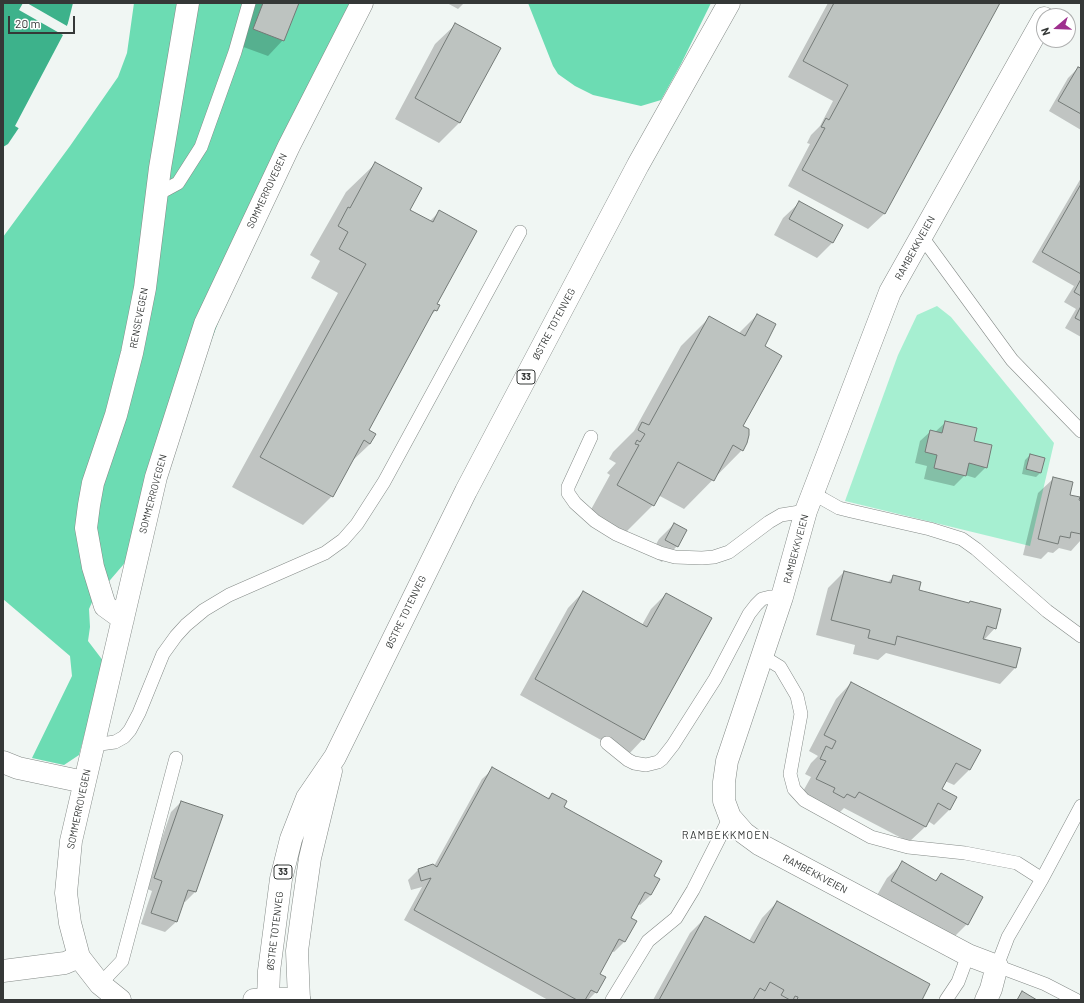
<!DOCTYPE html>
<meta charset="utf-8">
<style>
body{margin:0}
#map{position:relative;width:1084px;height:1003px;overflow:hidden;background:#f0f6f3;font-family:Barlow,sans-serif}
canvas{display:block}
.frame{position:absolute;inset:0;border:4px solid #353837;pointer-events:none}
.north{position:absolute;left:1036px;top:8px;width:40px;height:40px;box-sizing:border-box;background:#fff;border:1px solid #aeafaf;border-radius:50%;rotate:251deg;font-size:11px;font-weight:700;line-height:16px;text-align:center;color:#353837}
.north::after{content:'';display:block;margin:auto;width:14px;height:18px;background:#9e2f8d;clip-path:polygon(50% 0,100% 100%,50% 72%,0 100%)}
.scale{position:absolute;left:8px;top:16px;width:67px;height:18px;box-sizing:border-box;border:2px solid #353837;border-top:0;padding-left:5px;font-size:12px;line-height:14px;white-space:nowrap;color:#353837;-webkit-text-stroke:3px #fff;paint-order:stroke}
</style>
<div id="map">
<canvas width="1084" height="1003"></canvas>
<div class="frame"></div>
<div class="north">N</div>
<div class="scale">20 m</div>
</div>
<script>
const g = document.querySelector('canvas').getContext('2d');
g.lineJoin = 'round';
function paint(path, color) { g.fillStyle = color; g.fill(path, 'evenodd'); }
const poly = rows => new Path2D(rows.map(r => 'M' + r).join(''));
function trace(path, color, width, dash) { g.strokeStyle = color; g.lineWidth = width; g.lineCap = dash ? 'butt' : 'round'; g.setLineDash(dash || []); g.stroke(path); }
function label(font, color, halo, rows, align = 'center') {
  g.font = font + ' Barlow,sans-serif'; g.lineWidth = 3; g.setLineDash([]); g.textBaseline = 'middle'; g.strokeStyle = halo; g.fillStyle = color; for (const [text, x, y, turn = 0] of rows) {
    g.save(); g.translate(x, y); g.rotate((+turn || 0) * Math.PI / 180); g.textAlign = isNaN(turn) ? turn : align; if (halo) g.strokeText(text, 0, 0); g.fillText(text, 0, 0); g.restore();
  }
}
paint(poly([
 [937,306,951,317,1054,443,1030,546,845,501,898,355,917,315]
]), '#a6efd1');
paint(poly([
 [134,3,367,3,291,130,129,558,93,600,89,609,90,627,88,641,104,662,79,755,64,765,32,758,72,676,70,656,3,599,3,237,70,146,118,77,127,53],
 [528,3,711,3,681,64,661,100,641,106,593,95,575,86,558,74,553,66]
]), '#6cdcb3');
paint(poly([
 [3,3,73,3,58,63,39,98,8,144,3,147]
]), '#3db28b');
paint(poly([
 [23,3,27,3,67,26,73,12,60,64,41,99,20,129,15,126,63,35,19,10]
]), '#f0f6f3');
paint(poly([
 [255,3,298,3,283,40,268,56,238,45],
 [447,3,464,3,458,9],
 [828,3,999,3,884,214,868,229,788,186,810,144,807,143,811,135,820,126,833,101,788,77],
 [456,24,460,122,439,143,395,119,435,44],
 [1078,68,1081,69,1081,130,1049,111,1068,78],
 [375,164,409,210,430,221,440,211,436,310,429,317,368,431,370,444,350,463,332,496,303,525,232,487,338,293,311,278,320,261,310,255,346,192],
 [1081,178,1081,337,1065,328,1076,309,1064,302,1074,286,1032,262],
 [799,203,833,242,817,258,774,235,783,218],
 [757,315,763,346,742,427,742,450,684,509,658,495,653,505,624,534,588,515,610,475,607,473,616,463,609,459,613,452,634,431,681,346,710,317,739,333],
 [946,422,986,467,975,478,965,475,954,486,924,479,927,466,915,463,920,441,931,431,935,432],
 [1030,455,1041,472,1036,477,1022,474,1025,460],
 [1054,478,1069,496,1081,502,1081,540,1071,551,1059,548,1053,553,1048,552,1041,559,1023,555,1038,493],
 [674,524,677,546,662,562,650,555,659,539],
 [844,572,887,583,894,576,917,591,995,628,984,640,1020,649,1015,668,1000,684,886,653,878,660,853,654,855,645,816,635,828,588],
 [583,592,642,625,651,609,666,594,643,739,628,755,520,695,568,608],
 [851,683,979,750,969,770,954,785,945,781,941,790,950,809,934,825,928,821,925,827,909,842,844,808,839,813,801,795,811,777,805,774,811,763,818,756,809,751,836,699],
 [493,769,547,799,552,794,563,808,653,876,651,895,640,905,638,904,630,918,635,921,624,942,614,952,611,951,599,974,596,992,588,1000,548,1000,404,920,422,887,411,890,408,880,418,870,434,866,482,779],
 [181,802,222,816,195,892,185,902,183,901,176,922,165,932,141,924,152,891,145,888,171,812],
 [903,863,935,881,941,874,967,924,951,940,876,897,887,878],
 [777,902,921,1000,759,1000,757,999,755,1000,653,1000,690,933,705,918,749,941,762,918]
]), '#0003');
const building = poly([
 [263,3,299,3,284,41,253,29,263,3],
 [834,3,1000,3,885,214,802,170,825,128,821,127,826,118,829,120,848,85,803,61,834,3],
 [455,23,501,48,460,123,415,98,455,23],
 [1078,67,1081,68,1081,114,1058,101,1078,67],
 [375,162,422,188,410,210,433,222,439,210,477,231,437,304,440,305,437,311,434,310,369,430,376,434,370,444,364,440,333,497,260,457,366,264,339,249,348,232,338,226,348,207,350,208,375,162],
 [1081,184,1081,274,1042,252,1081,184],
 [799,201,843,225,833,243,789,219,799,201],
 [1081,279,1081,296,1074,292,1081,279],
 [1081,306,1081,321,1075,318,1081,306],
 [757,314,776,324,765,346,782,356,743,426,749,429,749,435,747,443,743,451,733,445,714,481,678,462,654,506,617,485,639,445,635,444,637,440,640,442,645,434,638,430,642,422,649,425,709,316,745,336,757,314],
 [945,421,977,428,974,441,992,445,987,468,969,463,966,476,934,468,937,455,925,452,930,430,942,433,945,421],
 [1030,454,1045,458,1041,473,1026,469,1030,454],
 [1053,477,1073,482,1070,495,1080,497,1079,500,1081,501,1081,534,1071,532,1070,538,1060,536,1058,544,1038,539,1053,477],
 [674,523,687,530,678,547,665,540,674,523],
 [844,571,891,583,893,575,921,582,919,590,969,603,970,601,1001,609,996,629,987,626,983,639,1021,648,1016,668,897,636,895,645,868,638,870,630,831,620,844,571],
 [583,591,647,627,666,593,712,618,644,740,535,679,583,591],
 [851,682,981,750,970,770,956,763,942,789,957,797,950,810,938,803,926,827,859,792,855,798,847,794,844,798,833,792,835,788,816,779,826,761,820,759,826,746,832,749,836,741,824,735,851,682],
 [492,767,549,799,552,793,567,801,564,807,662,861,654,876,660,879,651,895,645,892,631,918,637,921,625,942,619,939,600,974,606,977,597,993,591,990,585,1000,577,1000,414,910,431,878,421,881,418,869,433,864,437,867,492,767],
 [181,801,223,815,196,892,188,890,177,922,151,913,162,881,154,878,181,801],
 [902,861,936,881,941,873,983,897,968,925,891,881,902,861],
 [777,901,930,984,922,1000,797,1000,798,997,795,996,793,1000,790,1000,781,995,784,990,770,982,765,991,760,988,753,1000,659,1000,705,916,754,943,777,901],
 [1022,991,1037,1000,1017,1000,1022,991]
]);
paint(building, '#bdc3c0');
trace(building, '#747a77', 1);
const service = poly([
 [156,195,178,183,201,147,235,52,249,3],
 [922,237,1012,360,1081,431],
 [591,437,568,487,568,493,575,503,595,521,616,534,660,553,675,557,702,558,714,557,729,552,769,522,781,515,806,511],
 [813,492,823,499,839,508,851,511,930,529,962,539,976,549,1047,611,1081,636],
 [762,656,780,667,797,696,801,714,790,774,794,789,804,800,871,837,908,847,965,853,1017,863,1042,879],
 [607,743,628,760,634,763,646,765,658,762,662,759,673,745,715,679,749,614,756,605,762,599,770,597,782,597],
 [93,745,115,742,124,737,130,730,139,713,163,654,176,636,186,625,204,610,229,595,325,553,343,540,357,524,384,482,520,232],
 [100,984,122,961,176,758],
 [612,1000,648,941,676,918,693,890,730,817],
 [946,1000,958,982,968,955],
 [1076,1000,1045,984,997,966,1008,937,1042,879,1081,806]
]);
const minor = poly([
 [123,619,105,606,93,567,86,528,89,505,93,483,116,415,132,353,145,288,160,168,188,3],
 [3,762,18,768,84,782],
 [3,971,65,963,79,957],
 [120,1000,100,984,79,957,70,923,66,893,71,841,156,477,205,324,289,146,362,3],
 [254,1000,268,999,299,999],
 [986,1000,991,989,997,966,968,955,759,844,744,833,730,817,724,801,724,782,727,761,782,597,806,511,890,292,1044,18]
]);
const primary = poly([
 [268,1000,269,971,281,879,291,839,307,798,335,757,466,491,638,165,729,3],
 [299,1000,297,951,303,907,310,858,331,771]
]);
trace(service, '#848a87', 14);
trace(minor, '#848a87', 23);
trace(primary, '#848a87', 23);
trace(service, '#fff', 13);
trace(minor, '#fff', 22);
trace(primary, '#fff', 22);
for (const [x, y, w] of [
 [526,377,18],
 [283,872,18]
]) { const box = new Path2D(); box.roundRect(x - w / 2, y - 7, w, 14, 3); g.fillStyle = '#fff'; g.fill(box); trace(box, '#353837', 1); }
label('bold 9px', '#353837', null, [
 ["33",526,377],
 ["33",283,872]
]);
label('10px', '#353837', '#fff', [
 ["SOMMERROVEGEN",267,191,-65],
 ["RAMBEKKVEIEN",915,248,-61],
 ["RENSEVEGEN",139,318,-79],
 ["ØSTRE TOTENVEG",554,324,-62],
 ["SOMMERROVEGEN",153,494,-75],
 ["RAMBEKKVEIEN",796,549,-75],
 ["ØSTRE TOTENVEG",406,612,-64],
 ["SOMMERROVEGEN",79,809,-78],
 ["RAMBEKKVEIEN",815,874,28],
 ["ØSTRE TOTENVEG",275,931,-83]
]);
g.letterSpacing = '1px';
label('11px', '#353837', '#fff', [
 ["RAMBEKKMOEN",726,835]
]);
g.letterSpacing = '0px';
</script>
